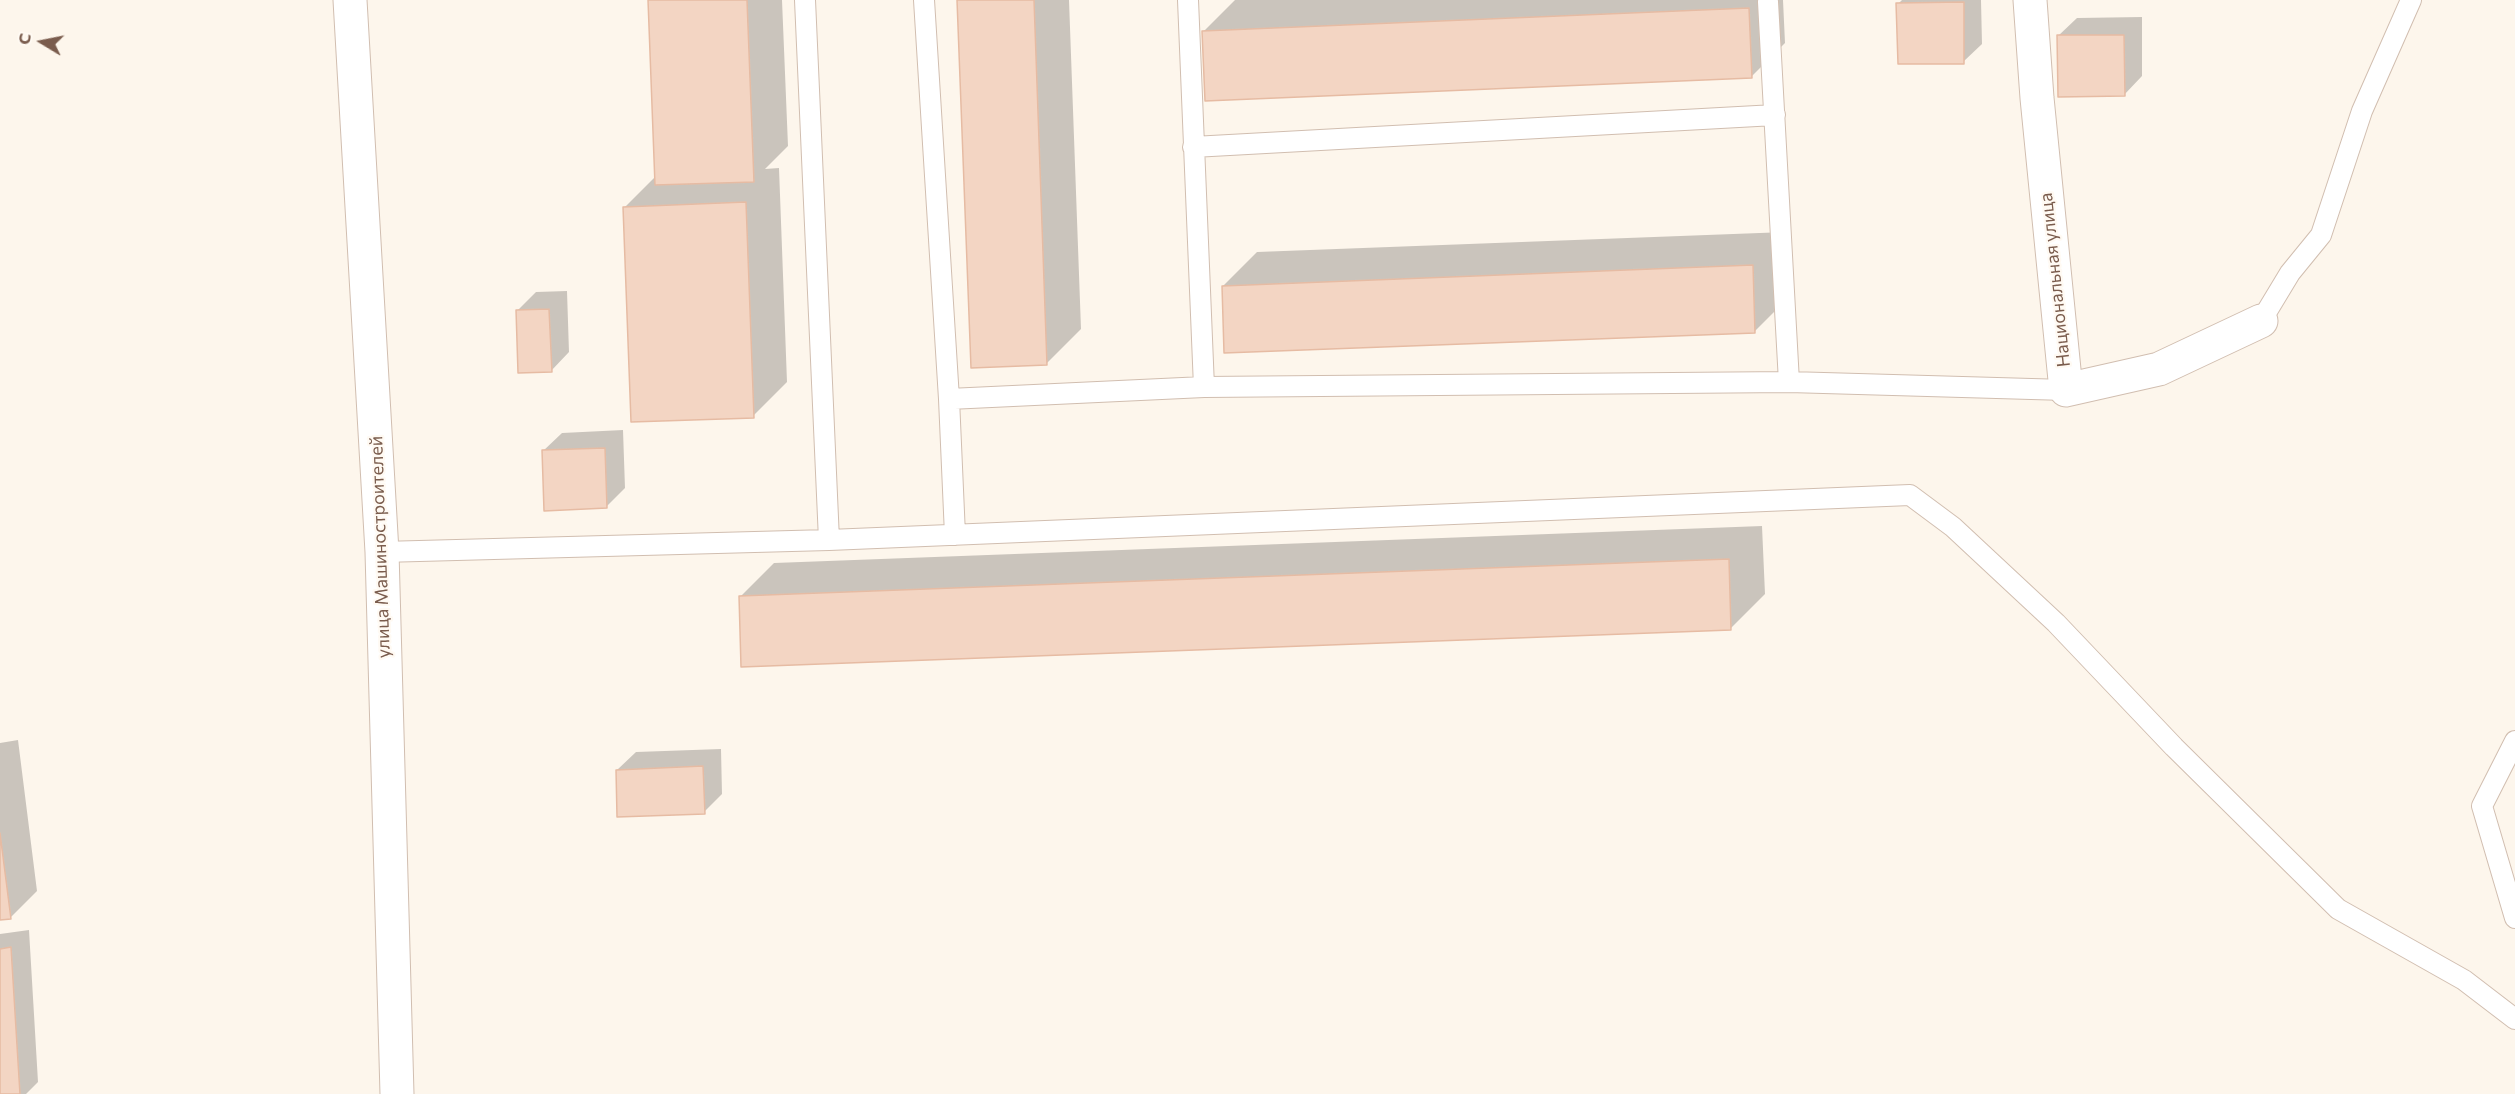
<!DOCTYPE html>
<meta charset="utf-8">
<style>
body{margin:0}
#map{position:relative;width:2515px;height:1094px;overflow:hidden;background:#fdf6ec;font-family:Commissioner,sans-serif}
canvas{display:block}
.north{position:absolute;left:12px;top:12px;width:60px;height:60px;-webkit-text-stroke:4px #fffaf3;paint-order:stroke;rotate:280deg;font-size:16px;font-weight:700;line-height:24px;text-align:center;color:#7a5c4d}
.north::after{content:'';display:block;margin:auto;width:21px;height:27px;background:#7a5c4d;clip-path:polygon(50% 0,100% 100%,50% 72%,0 100%)}
</style>
<div id="map">
<canvas width="2515" height="1094"></canvas>
<div class="north">С</div>
</div>
<script>
const g = document.querySelector('canvas').getContext('2d');
g.lineJoin = 'round';
function paint(path, color) { g.fillStyle = color; g.fill(path, 'evenodd'); }
const poly = rows => new Path2D(rows.map(r => 'M' + r).join(''));
function trace(path, color, width, dash) { g.strokeStyle = color; g.lineWidth = width; g.lineCap = dash ? 'butt' : 'round'; g.setLineDash(dash || []); g.stroke(path); }
function label(font, color, halo, rows, align = 'center') {
  g.font = font + ' Commissioner,sans-serif'; g.lineWidth = 4.5; g.setLineDash([]); g.textBaseline = 'middle'; g.strokeStyle = halo; g.fillStyle = color; for (const [text, x, y, turn = 0] of rows) {
    g.save(); g.translate(x, y); g.rotate((+turn || 0) * Math.PI / 180); g.textAlign = isNaN(turn) ? turn : align; if (halo) g.strokeText(text, 0, 0); g.fillText(text, 0, 0); g.restore();
  }
}
paint(poly([
 [650,0,782,0,788,146,765,169,779,168,787,382,753,416,625,207,656,176],
 [959,0,1069,0,1081,329,1047,363],
 [1235,0,1783,0,1785,43,1751,77,1203,32],
 [1902,0,1981,0,1982,44,1963,62,1898,4],
 [2142,17,2142,76,2124,95,2058,36,2077,18],
 [1786,232,1789,297,1755,331,1223,286,1257,252],
 [567,291,569,352,551,371,517,311,536,292],
 [623,430,625,488,606,507,543,451,562,433],
 [1762,526,1765,594,1731,628,740,597,774,563],
 [18,740,37,891,10,918,0,919,0,743],
 [721,749,722,794,704,812,617,770,636,752],
 [29,930,38,1082,26,1094,0,1094,0,934]
]), '#0003');
const building = poly([
 [648,0,747,0,754,182,655,185,648,0],
 [957,0,1034,0,1047,365,971,368,957,0],
 [1964,2,1964,64,1898,64,1896,3,1964,2],
 [1749,8,1752,78,1205,101,1202,31,1749,8],
 [2057,35,2124,35,2125,96,2058,97,2057,35],
 [746,202,754,418,631,422,623,207,746,202],
 [1753,265,1755,333,1224,353,1222,286,1753,265],
 [549,309,552,372,518,373,516,310,549,309],
 [605,448,607,508,544,511,542,450,605,448],
 [1729,559,1731,630,741,667,739,596,1729,559],
 [703,766,705,814,617,817,616,770,703,766],
 [0,833,11,919,0,920,0,833],
 [11,947,20,1094,0,1094,0,949,11,947]
]);
paint(building, '#f3d5c3');
trace(building, '#e6bba3', 1.5);
const service = poly([
 [805,0,829,540],
 [924,0,949,399,955,535],
 [1188,0,1204,387],
 [1768,2,1789,382],
 [1193,147,1775,115],
 [2261,321,2290,273,2321,235,2362,111,2411,0],
 [949,399,1204,387,1789,382,2066,390],
 [382,552,829,540,1910,495,1953,527,2056,623,2174,747,2338,909,2464,980,2515,1019],
 [2515,741,2482,806,2515,918]
]);
const minor = poly([
 [350,0,382,552,397,1094],
 [2030,0,2037,98,2066,390,2159,369,2261,321]
]);
trace(service, '#d1beb0', 22);
trace(minor, '#d1beb0', 35);
trace(service, '#fff', 20);
trace(minor, '#fff', 33);
label('18px', '#7a5c4d', '#fffaf3', [
 ["Национальная улица",2055,280,-96],
 ["улица Машиностроителей",380,547,-92]
]);
</script>
